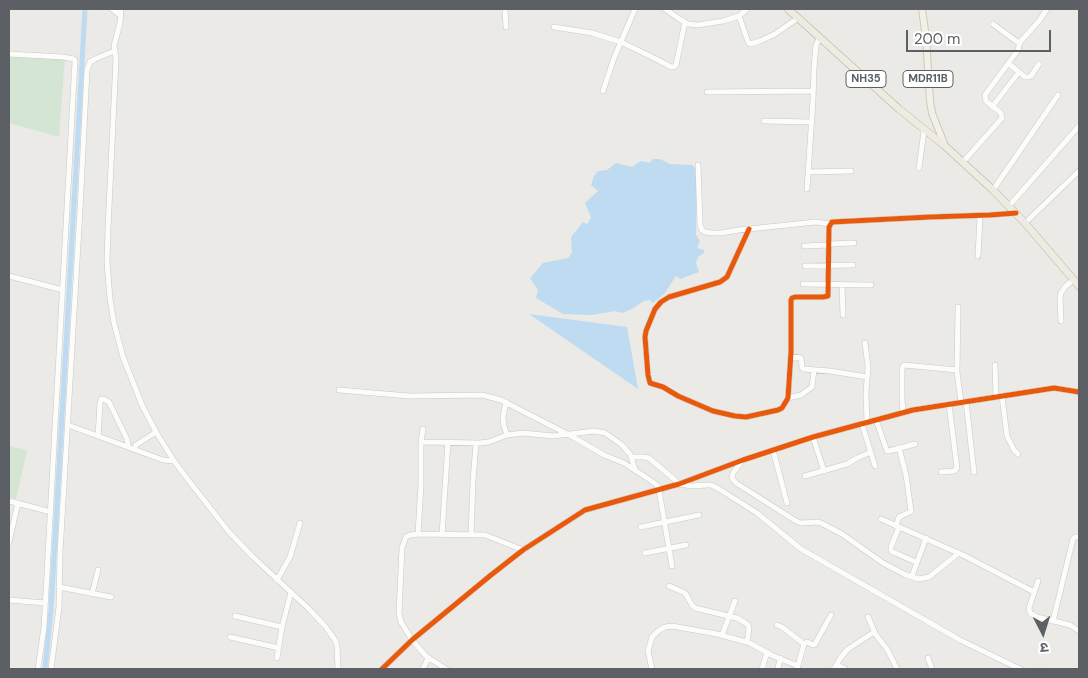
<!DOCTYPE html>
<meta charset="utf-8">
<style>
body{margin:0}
#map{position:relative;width:1088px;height:678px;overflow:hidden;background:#ebeae6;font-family:"DM Sans","Noto Sans Devanagari",sans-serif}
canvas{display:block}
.frame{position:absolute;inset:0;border:10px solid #5c5f63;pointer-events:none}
.north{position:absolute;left:1018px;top:608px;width:50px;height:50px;-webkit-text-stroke:4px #fff;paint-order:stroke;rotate:175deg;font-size:14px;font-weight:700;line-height:20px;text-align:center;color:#5c5f63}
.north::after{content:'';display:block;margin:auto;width:18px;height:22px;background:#5c5f63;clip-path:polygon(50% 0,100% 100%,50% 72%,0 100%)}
.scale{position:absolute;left:906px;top:30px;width:145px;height:22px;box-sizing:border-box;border:2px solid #5c5f63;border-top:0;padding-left:6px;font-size:15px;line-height:18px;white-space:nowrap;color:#5c5f63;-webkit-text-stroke:4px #fff;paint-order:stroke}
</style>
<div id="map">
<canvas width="1088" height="678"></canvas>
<div class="frame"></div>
<div class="north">उ</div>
<div class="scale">200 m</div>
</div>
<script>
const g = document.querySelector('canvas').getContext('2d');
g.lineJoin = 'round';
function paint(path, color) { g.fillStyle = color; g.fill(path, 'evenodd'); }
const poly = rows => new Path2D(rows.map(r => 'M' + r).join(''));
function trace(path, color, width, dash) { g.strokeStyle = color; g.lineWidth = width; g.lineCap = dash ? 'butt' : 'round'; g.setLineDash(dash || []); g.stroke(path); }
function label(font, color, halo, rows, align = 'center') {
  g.font = font + ' "DM Sans",sans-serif'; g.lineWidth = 4; g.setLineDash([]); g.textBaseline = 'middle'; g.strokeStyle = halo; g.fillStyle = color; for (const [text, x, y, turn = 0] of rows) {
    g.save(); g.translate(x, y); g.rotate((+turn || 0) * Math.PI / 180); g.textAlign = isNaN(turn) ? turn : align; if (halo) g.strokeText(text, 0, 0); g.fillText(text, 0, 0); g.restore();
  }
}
paint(poly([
 [9,53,65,58,59,137,9,123],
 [9,446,27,450,16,499,9,497]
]), '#d4e6d3');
paint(poly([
 [653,159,660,159,670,164,692,165,697,170,694,173,696,174,697,182,696,235,700,241,697,248,704,250,704,253,698,257,696,263,699,272,680,279,676,276,665,293,653,303,650,300,644,301,632,309,622,313,615,311,592,315,563,314,536,298,538,290,530,278,543,263,568,258,572,253,571,237,583,222,587,224,588,223,591,217,585,203,598,191,591,185,594,176,598,171,607,170,616,163,632,167,641,161,650,163],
 [529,314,627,327,638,389]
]), '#bedbf1');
trace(poly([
 [45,669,51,610,85,9]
]), '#bedbf1', 5);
const minor = poly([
 [112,9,120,15],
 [121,9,120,23,114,46,116,59,108,229,107,262,110,299,114,323,123,357,142,405,156,432,174,461,189,481,229,532,252,556,308,608,325,626,335,640,337,645,338,669],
 [505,9,506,27],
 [665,9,678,18,688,24,698,25,723,21,739,16,747,9],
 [739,16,748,42,750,44,760,41,775,34,798,18],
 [993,24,1020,44],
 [554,27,592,33,621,42,658,60,671,67,674,67,676,65,685,22],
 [9,54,63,57,74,59,75,61,47,574,44,627,38,669],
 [1008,63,1025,77,1029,77,1031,76,1039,64],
 [603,91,614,58,635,9],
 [707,92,813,91],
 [992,107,1019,72],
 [764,121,811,122],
 [963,162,1002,118,1001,113,986,101,985,95,1018,50,1020,42,1039,21,1047,9],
 [698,165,700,225,702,230,705,232,712,233,721,233,739,230,816,222,830,224],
 [919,168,924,131],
 [808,172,851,171],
 [807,189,813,100,814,68,816,45,820,37],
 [993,190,1058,95],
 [1009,206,1079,126],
 [1025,223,1079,171],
 [749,229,727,277,720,282,669,297,661,302,655,309,646,331,645,337,648,375,650,383,663,387,678,396,713,411,735,416,746,417,778,410,782,408,788,398,791,352,791,300,792,298,795,297,823,297,828,296,829,227,832,222,930,217,990,215,1015,213],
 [829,244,854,243],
 [804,246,829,245],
 [978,256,980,216],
 [805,266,853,265],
 [9,276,63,290],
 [803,284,871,285],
 [842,285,843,315],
 [958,307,957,372,961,402],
 [1061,321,1060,298,1061,293,1065,287,1073,280],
 [865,343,868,367,866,393,867,422],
 [790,356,801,358,802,367,803,369,830,371,867,377],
 [995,365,996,397],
 [339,390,409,396,482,395,501,400,573,437,604,455,624,463,647,478,657,485,659,490,672,566],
 [1002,396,1007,436,1014,450,1018,454],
 [788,398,801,395,812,387,814,370],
 [506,402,503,417,504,426,507,435],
 [966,402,974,472],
 [903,413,902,399,902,369,904,365,957,370],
 [876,420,887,451,889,451,915,444],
 [862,424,875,466],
 [68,425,163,460,174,461],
 [98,436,100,404,101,399,103,399,109,402,127,439,128,446],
 [813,437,824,471],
 [421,442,480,443,489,442,507,435,523,433,553,436,594,431,605,433,621,444,630,454,635,469],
 [134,449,136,445,156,432],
 [773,450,787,503],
 [631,457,644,457,649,458,675,480,679,484,692,486,707,485,711,485,719,489,757,513,801,549,960,640,1020,669],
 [742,461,733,473,732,478,736,483,796,521,801,523,817,522,821,523,842,534,883,563,906,575,919,579,929,577,959,553],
 [941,472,954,471,957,468,949,404],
 [805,476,847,464,857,458,871,452],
 [9,501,51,512],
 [881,519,965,556,1034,592],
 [896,526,899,517,910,512,911,511,906,475,899,448],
 [641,527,699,515],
 [899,527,891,547,891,551,893,552,916,562],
 [418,534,421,485,421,442,423,429],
 [442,535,448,442],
 [471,535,473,481,476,443],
 [9,542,18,503],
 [645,553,686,545],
 [912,576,926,538],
 [277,580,290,557,300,523],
 [1038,581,1029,608,1030,613,1037,617,1070,625,1079,631],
 [669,586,685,593,692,605,695,608,737,618,744,622,748,625,749,628,747,642],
 [59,587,111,597],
 [92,594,98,570],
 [9,600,45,603],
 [235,616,282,627],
 [868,617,876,635,887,649,897,669],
 [1053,621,1073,539,1075,537,1079,537],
 [777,625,782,627,804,644],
 [722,635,735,601],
 [230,637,279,648],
 [277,658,282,627,291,592],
 [928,658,932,669],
 [837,665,845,669],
 [51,669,59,607,60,553,80,210,87,70,90,62,95,59,114,51],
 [382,669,412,640,491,575,523,550,585,510,679,484,743,460,813,437,913,410,1054,388,1079,392],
 [423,669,428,658],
 [446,669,426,656,412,640,401,622,399,613,402,548,406,537,410,535,418,534,485,535,523,550],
 [652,669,648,651,652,637,658,631,665,627,672,626,717,634,750,643,771,655,798,666],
 [762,669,767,652],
 [778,669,780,658],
 [797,669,804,644,807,642,813,645,815,644,831,615],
 [834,669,841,657,848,649,874,632]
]);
const major = poly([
 [922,9,926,38,930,101,932,113,945,146]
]);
const highway = poly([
 [788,9,899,109,945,146,993,190,1025,223,1079,286]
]);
trace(minor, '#c8c8c7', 6);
trace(major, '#d0c9b6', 8);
trace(highway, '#beb297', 8);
trace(minor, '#fcfcfb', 5);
trace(major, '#f2f0e8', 6);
trace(highway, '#eeebe2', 7);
trace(poly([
 [88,9,117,36,196,90,713,471,845,563,883,586,1046,669]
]), '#e2e2e2', 1, [1, 6]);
trace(poly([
 [749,229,727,277,720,282,669,297,661,302,655,309,646,331,645,337,648,375,650,383,663,387,678,396,713,411,735,416,746,417,778,410,782,408,788,398,791,352,791,300,792,298,795,297,823,297,828,296,829,227,832,222,930,217,990,215,1016,213],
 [382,669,412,640,491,575,523,550,585,510,679,484,743,460,813,437,913,410,1054,388,1079,392]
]), '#e8590c', 5);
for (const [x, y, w] of [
 [866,79,40],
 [928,79,50]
]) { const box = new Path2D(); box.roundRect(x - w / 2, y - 8.5, w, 17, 4); g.fillStyle = '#fff'; g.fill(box); trace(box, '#5c5f63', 1); }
label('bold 11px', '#5c5f63', null, [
 ["NH35",866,79],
 ["MDR11B",928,79]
]);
</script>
